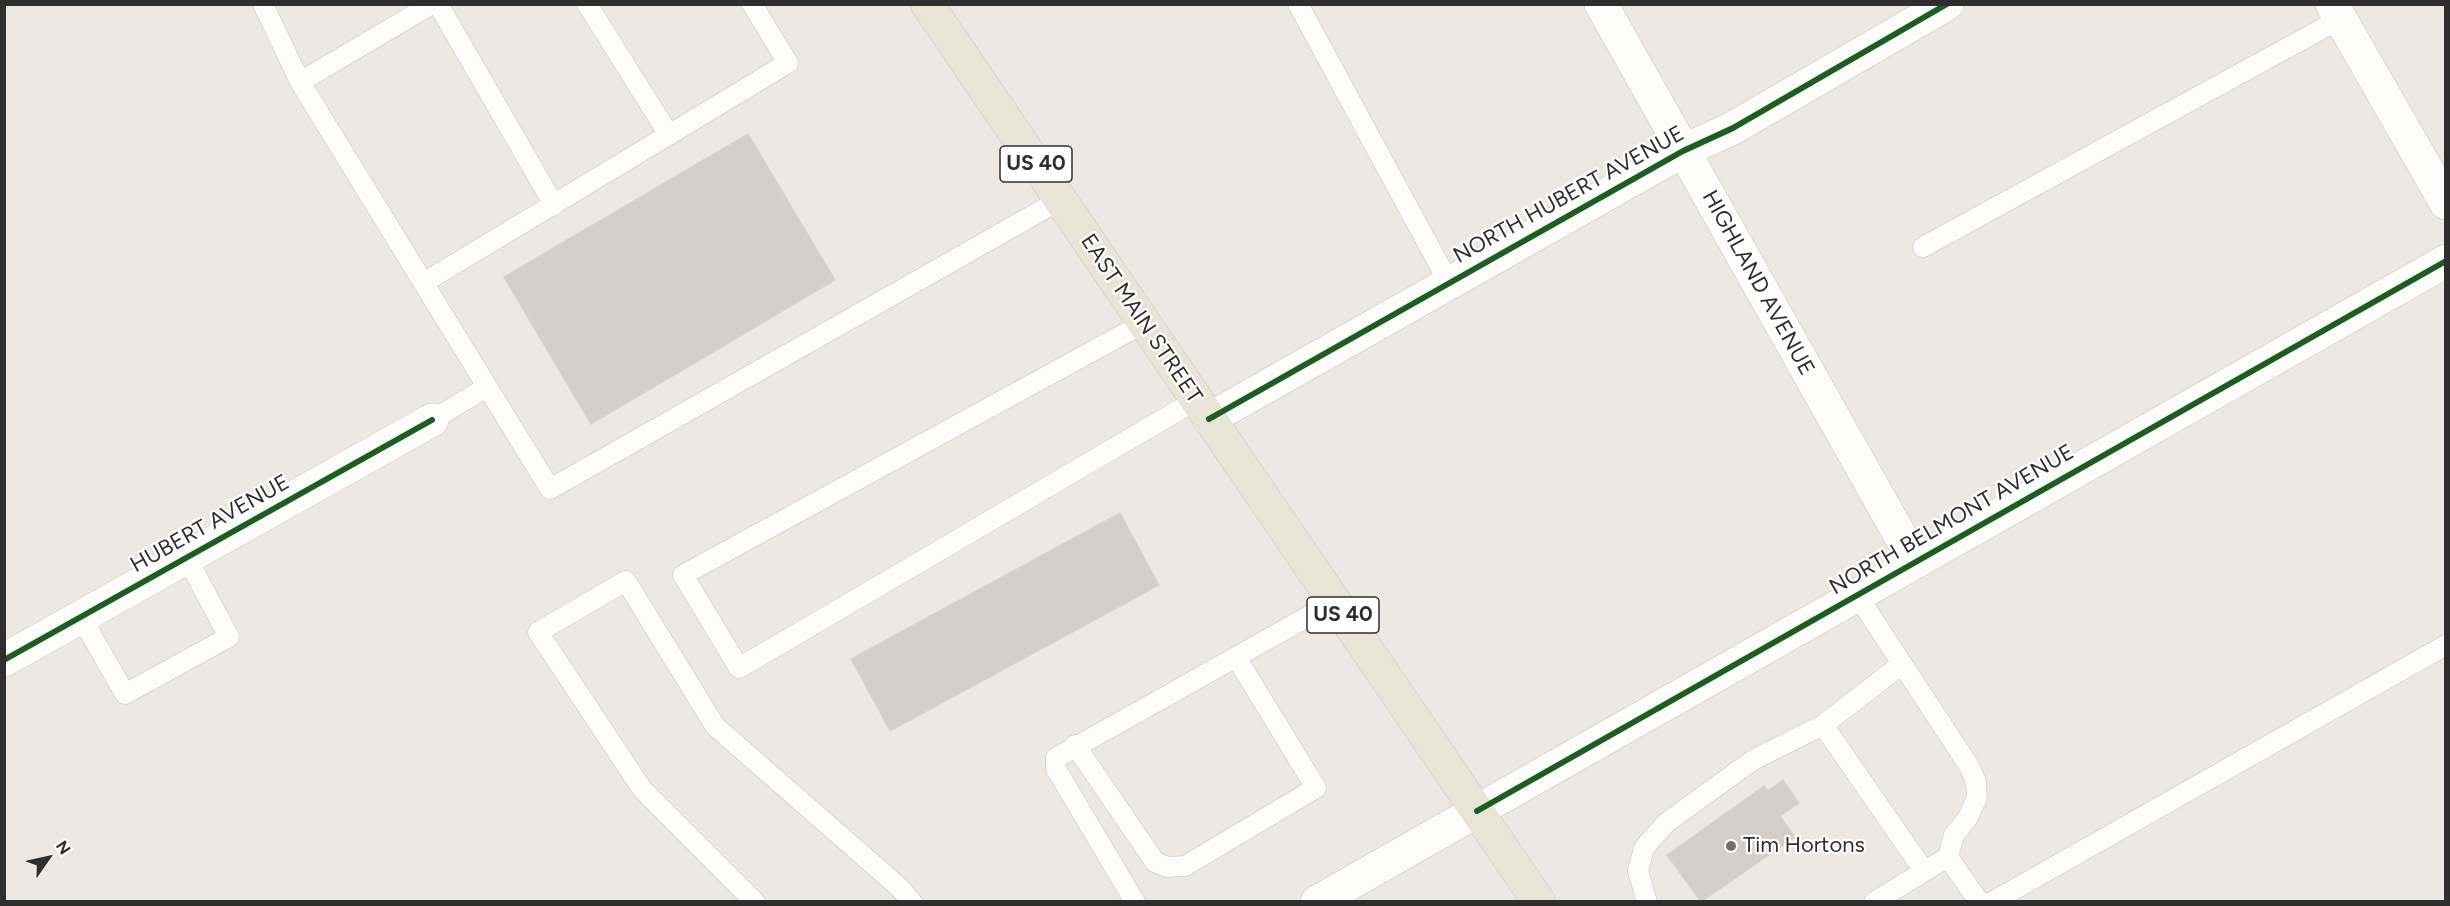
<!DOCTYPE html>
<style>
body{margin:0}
#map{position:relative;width:2450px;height:906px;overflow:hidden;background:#ece8e4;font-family:Figtree,sans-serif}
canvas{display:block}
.frame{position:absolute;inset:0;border:6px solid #2e2e2e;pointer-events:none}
.north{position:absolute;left:18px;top:828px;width:60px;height:60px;-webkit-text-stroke:4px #fff;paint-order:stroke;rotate:56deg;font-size:16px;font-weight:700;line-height:24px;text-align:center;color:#2e2e2e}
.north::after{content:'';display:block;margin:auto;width:21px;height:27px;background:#2e2e2e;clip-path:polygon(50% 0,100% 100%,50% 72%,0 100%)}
</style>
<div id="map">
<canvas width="2450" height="906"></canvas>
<div class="frame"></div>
<div class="north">N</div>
</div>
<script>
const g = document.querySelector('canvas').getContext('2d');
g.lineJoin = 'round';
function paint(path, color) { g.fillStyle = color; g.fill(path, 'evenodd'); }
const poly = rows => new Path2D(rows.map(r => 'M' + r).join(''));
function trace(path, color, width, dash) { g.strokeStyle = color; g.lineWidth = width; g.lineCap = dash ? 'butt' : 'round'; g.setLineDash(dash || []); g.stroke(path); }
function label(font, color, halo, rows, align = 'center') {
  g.font = font + ' Figtree,sans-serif'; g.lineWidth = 4.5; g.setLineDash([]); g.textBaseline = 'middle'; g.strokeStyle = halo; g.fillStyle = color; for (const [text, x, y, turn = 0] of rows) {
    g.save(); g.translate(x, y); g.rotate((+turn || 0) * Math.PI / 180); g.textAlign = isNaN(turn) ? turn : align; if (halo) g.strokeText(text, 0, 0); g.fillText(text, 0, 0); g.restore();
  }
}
const building = poly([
 [748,134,835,280,591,424,504,277,748,134],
 [1120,513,1159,585,890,731,851,659,1120,513],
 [1783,780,1799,803,1780,816,1795,837,1701,902,1667,855,1764,786,1768,791,1783,780]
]);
paint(building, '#d1cecb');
trace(building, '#d7d4d0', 1.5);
const service = poly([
 [263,4,300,82,432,4],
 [438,4,554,205],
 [587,4,669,135],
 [1298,4,1449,283],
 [300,82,550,489,1060,200],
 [1923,247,2340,19],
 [423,283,788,63,752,4],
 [1144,323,683,575,739,668,1196,400],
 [432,420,487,387],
 [1857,595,1969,766,1976,782,1977,798,1967,819,1954,835,1948,857,1979,902],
 [81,617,125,694,229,637,187,558],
 [1823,725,1924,871],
 [1075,745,1155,862,1167,867,1185,866,1316,788,1236,657],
 [755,902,642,789,538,632,626,581,715,726,899,887,912,902],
 [1135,902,1056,769,1056,758,1334,602],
 [1647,902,1638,871,1644,848,1666,823,1753,760,1823,725,1902,664],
 [1874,902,1948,857],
 [1992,902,2446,645]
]);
const minor = poly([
 [1601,4,1915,562],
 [2332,4,2446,203],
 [1209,419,1683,151,1733,128,1947,4],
 [4,660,432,420]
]);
const tertiary = poly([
 [1477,811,2446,261]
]);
const secondary = poly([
 [1317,902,1477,811]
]);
const primary = poly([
 [927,4,1539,902]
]);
trace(service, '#c5c4c5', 21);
trace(minor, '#c5c4c5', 34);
trace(tertiary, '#c5c4c5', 34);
trace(secondary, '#c5c4c5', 34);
trace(primary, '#c6c5c4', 34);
trace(service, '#fcfcfb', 20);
trace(minor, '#fcfcfb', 33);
trace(tertiary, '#fcfcfb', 33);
trace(secondary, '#fcfcfb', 33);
trace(primary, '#e8e4d6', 33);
trace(poly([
 [1209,419,1683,151,1733,128,1947,4],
 [4,660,432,420],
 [1477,811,2446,261]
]), '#1b5e20', 6);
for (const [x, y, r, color] of [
 [1731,846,6,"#706f6e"]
]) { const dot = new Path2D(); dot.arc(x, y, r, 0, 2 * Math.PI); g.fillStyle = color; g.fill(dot); trace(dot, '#fff', 2); }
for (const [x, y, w] of [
 [1036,164,72],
 [1343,615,72]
]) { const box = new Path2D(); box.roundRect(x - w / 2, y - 18, w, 36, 4.5); g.fillStyle = '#fff'; g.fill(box); trace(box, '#2e2e2e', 1.5); }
label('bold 21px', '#2e2e2e', null, [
 ["US 40",1036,164],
 ["US 40",1343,615]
]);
label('22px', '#2e2e2e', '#fff', [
 ["NORTH HUBERT AVENUE",1569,195,-29],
 ["HIGHLAND AVENUE",1758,283,61],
 ["EAST MAIN STREET",1141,319,56],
 ["NORTH BELMONT AVENUE",1952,520,-30],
 ["HUBERT AVENUE",210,524,-29]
]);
label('22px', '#2e2e2e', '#fff', [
 ["Tim Hortons",1743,846]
], 'left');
</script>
